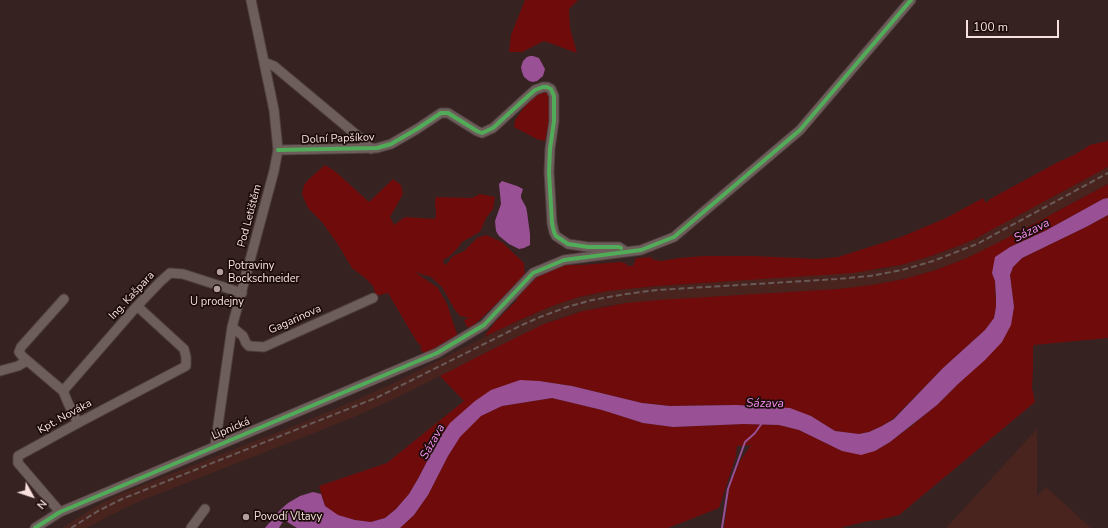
<!DOCTYPE html>
<meta charset="utf-8">
<style>
body{margin:0}
#map{position:relative;width:1108px;height:528px;overflow:hidden;background:#362321;font-family:"Nunito Sans",sans-serif}
canvas{display:block}
.north{position:absolute;left:12px;top:476px;width:40px;height:40px;-webkit-text-stroke:3px #1b0c0a;paint-order:stroke;rotate:130deg;font-size:11px;font-weight:700;line-height:16px;text-align:center;color:#f7e0dd}
.north::after{content:'';display:block;margin:auto;width:14px;height:18px;background:#f7e0dd;clip-path:polygon(50% 0,100% 100%,50% 72%,0 100%)}
.scale{position:absolute;left:966px;top:20px;width:93px;height:18px;box-sizing:border-box;border:2px solid #f7e0dd;border-top:0;padding-left:5px;font-size:12px;line-height:14px;white-space:nowrap;color:#f7e0dd;-webkit-text-stroke:3px #1b0c0a;paint-order:stroke}
</style>
<div id="map">
<canvas width="1108" height="528"></canvas>
<div class="north">N</div>
<div class="scale">100 m</div>
</div>
<script>
const g = document.querySelector('canvas').getContext('2d');
g.lineJoin = 'round';
function paint(path, color) { g.fillStyle = color; g.fill(path, 'evenodd'); }
const poly = rows => new Path2D(rows.map(r => 'M' + r).join(''));
function trace(path, color, width, dash) { g.strokeStyle = color; g.lineWidth = width; g.lineCap = dash ? 'butt' : 'round'; g.setLineDash(dash || []); g.stroke(path); }
function label(font, color, halo, rows, align = 'center') {
  g.font = font + ' "Nunito Sans",sans-serif'; g.lineWidth = 3.5; g.setLineDash([]); g.textBaseline = 'middle'; g.strokeStyle = halo; g.fillStyle = color; for (const [text, x, y, turn = 0] of rows) {
    g.save(); g.translate(x, y); g.rotate((+turn || 0) * Math.PI / 180); g.textAlign = isNaN(turn) ? turn : align; if (halo) g.strokeText(text, 0, 0); g.fillText(text, 0, 0); g.restore();
  }
}
paint(poly([
 [1108,167,1108,184,981,252,967,258,936,270,904,279,855,288,610,305,583,311,557,319,526,333,400,396,361,414,309,435,140,501,113,514,87,528,62,528,95,507,120,494,304,422,356,400,394,383,499,330,552,306,579,297,608,291,625,289,884,269,901,265,946,251,975,239],
 [1037,429,1037,496,1046,487,1091,528,946,528]
]), '#49241f');
paint(poly([
 [525,0,578,0,569,9,570,28,577,53,544,41,522,52,509,52,511,35],
 [546,91,549,92,551,115,545,141,537,139,514,127,515,120,525,106,535,95,540,92],
 [1108,140,1108,167,975,239,961,245,931,256,901,265,853,273,657,286,608,291,579,297,552,306,520,320,484,337,495,322,517,300,517,297,528,284,539,275,562,265,580,265,621,262,627,264,627,266,633,266,636,258,651,257,652,259,655,260,661,261,679,258,704,256,752,256,799,258,816,259,838,257,901,237,946,218,983,198,986,203,990,199,1058,162,1074,155,1090,145,1098,143,1107,141],
 [325,165,336,172,369,202,393,179,401,185,403,194,390,217,394,225,405,217,435,219,436,214,435,202,436,197,472,198,480,194,495,197,493,209,486,218,481,230,478,233,462,242,457,249,450,256,443,260,444,264,446,265,453,256,464,251,477,238,486,235,502,242,524,263,525,274,519,282,471,328,467,327,464,320,469,318,460,316,455,310,442,287,431,277,415,272,438,288,447,304,458,337,426,355,420,349,422,347,417,342,388,293,376,296,373,286,365,278,352,268,337,243,322,222,308,208,302,194,304,185,309,179],
 [1108,184,1108,198,1103,199,1045,231,1010,247,992,273,995,281,996,307,994,318,985,330,943,368,893,419,882,426,869,432,859,434,835,431,811,416,736,405,670,406,642,403,572,386,539,381,437,442,419,477,409,494,396,509,385,518,371,522,355,520,337,515,325,506,319,486,387,463,464,401,440,376,505,343,544,324,583,311,626,303,658,300,838,289,872,285,904,279,936,270,967,258,1013,235],
 [1108,215,1108,338,1034,345,1033,347,1033,368,1032,388,1035,402,899,515,878,520,868,521,840,528,724,528,729,491,731,482,740,461,751,445,737,446,736,456,719,508,668,528,400,528,414,515,428,495,448,456,460,436,481,416,502,406,552,398,602,410,643,423,673,427,744,424,779,425,799,430,842,451,875,451,890,442,910,427,937,405,958,384,1014,307,1010,275,1013,267,1022,258,1086,227]
]), '#6f0c0b');
paint(poly([
 [530,56,533,56,539,58,545,69,543,76,537,81,533,82,529,81,524,77,522,72,521,67,523,61,527,57],
 [502,181,517,186,523,189,521,195,521,198,526,207,527,212,530,234,530,245,524,248,519,249,509,244,499,236,496,231,495,221,501,204,499,184],
 [1108,198,1108,215,1086,227,1022,258,1013,267,1010,275,1014,307,1011,325,1002,342,985,360,958,384,937,405,890,442,875,451,861,455,842,451,799,430,779,425,744,424,673,427,643,423,602,410,552,398,502,406,481,416,460,437,448,456,428,495,414,515,400,528,297,528,284,520,279,528,265,528,280,510,288,503,300,496,313,492,321,494,325,506,338,515,355,520,371,522,385,518,396,509,409,494,419,477,437,442,450,423,475,401,491,390,520,380,539,381,572,386,642,403,670,406,736,405,790,408,811,416,835,431,859,434,869,432,882,426,894,419,943,368,985,330,994,318,996,307,996,297,995,281,992,273,995,257,1010,247,1045,231,1103,199]
]), '#995095');
trace(poly([
 [722,528,728,489,745,442,755,433,762,423]
]), '#995095', 2);
const minor = poly([
 [264,62,274,66,365,142,371,149],
 [278,150,377,148,391,144,417,129,441,113,448,113,477,131,482,133,493,128,527,97,535,90,543,87,547,87,551,89,554,96,554,121,550,149,549,172,552,223,554,232,556,236,568,244,588,247,619,247,625,251],
 [64,299,21,347,19,352,23,357,63,391,68,403,78,423],
 [232,327,243,336,246,343,249,346,264,347,373,298],
 [0,371,18,366,27,361],
 [63,391,137,306,160,282,170,273,183,274,242,293],
 [215,446,232,327,274,171,278,150,274,110,251,0],
 [60,512,18,463,18,456,78,423,186,366,186,357,184,349,137,306],
 [35,528,60,512,437,353,484,325,533,273,564,260,641,250,674,237,800,130,911,0],
 [191,528,205,509]
]);
trace(minor, '#50403f', 11);
trace(minor, '#6d5e5c', 9);
trace(poly([
 [71,528,98,511,122,499,358,405,378,397,522,325,540,317,567,307,592,300,626,294,657,290,837,279,870,276,902,270,933,261,977,244,1108,173]
]), '#695a58', 2, [6, 3]);
trace(poly([
 [278,150,377,148,391,144,417,129,441,113,448,113,477,131,482,133,493,128,527,97,535,90,543,87,547,87,551,89,554,96,554,121,550,149,549,172,552,223,554,232,556,236,568,244,588,247,619,247,621,248],
 [35,528,60,512,437,353,484,325,533,273,564,260,641,250,674,237,800,130,911,0]
]), '#51ab58', 4);
for (const [x, y, r, color] of [
 [220,272,4,"#b39e9b"],
 [217,289,4,"#b39e9b"],
 [246,517,4,"#b39e9b"]
]) { const dot = new Path2D(); dot.arc(x, y, r, 0, 2 * Math.PI); g.fillStyle = color; g.fill(dot); trace(dot, '#1b0c0a', 1.5); }
label('11px', '#f7e0dd', '#1b0c0a', [
 ["Dolní Papšíkov",338,139,-2],
 ["Pod Letištěm",250,216,-75],
 ["Ing. Kašpara",132,296,-47],
 ["Gagarinova",295,320,-24],
 ["Kpt. Nováka",65,417,-29],
 ["Lipnická",231,429,-23]
]);
label('11px', '#f7e0dd', '#1b0c0a', [
 ["Potraviny",228,266],
 ["Bockschneider",228,279],
 ["U prodejny",217,302,"center"],
 ["Povodí Vltavy",254,517]
], 'left');
label('italic 12px', '#f993f6', '#1b0c0a', [
 ["Sázava",1032,231,-26],
 ["Sázava",765,404,1],
 ["Sázava",433,442,-61]
]);
</script>
